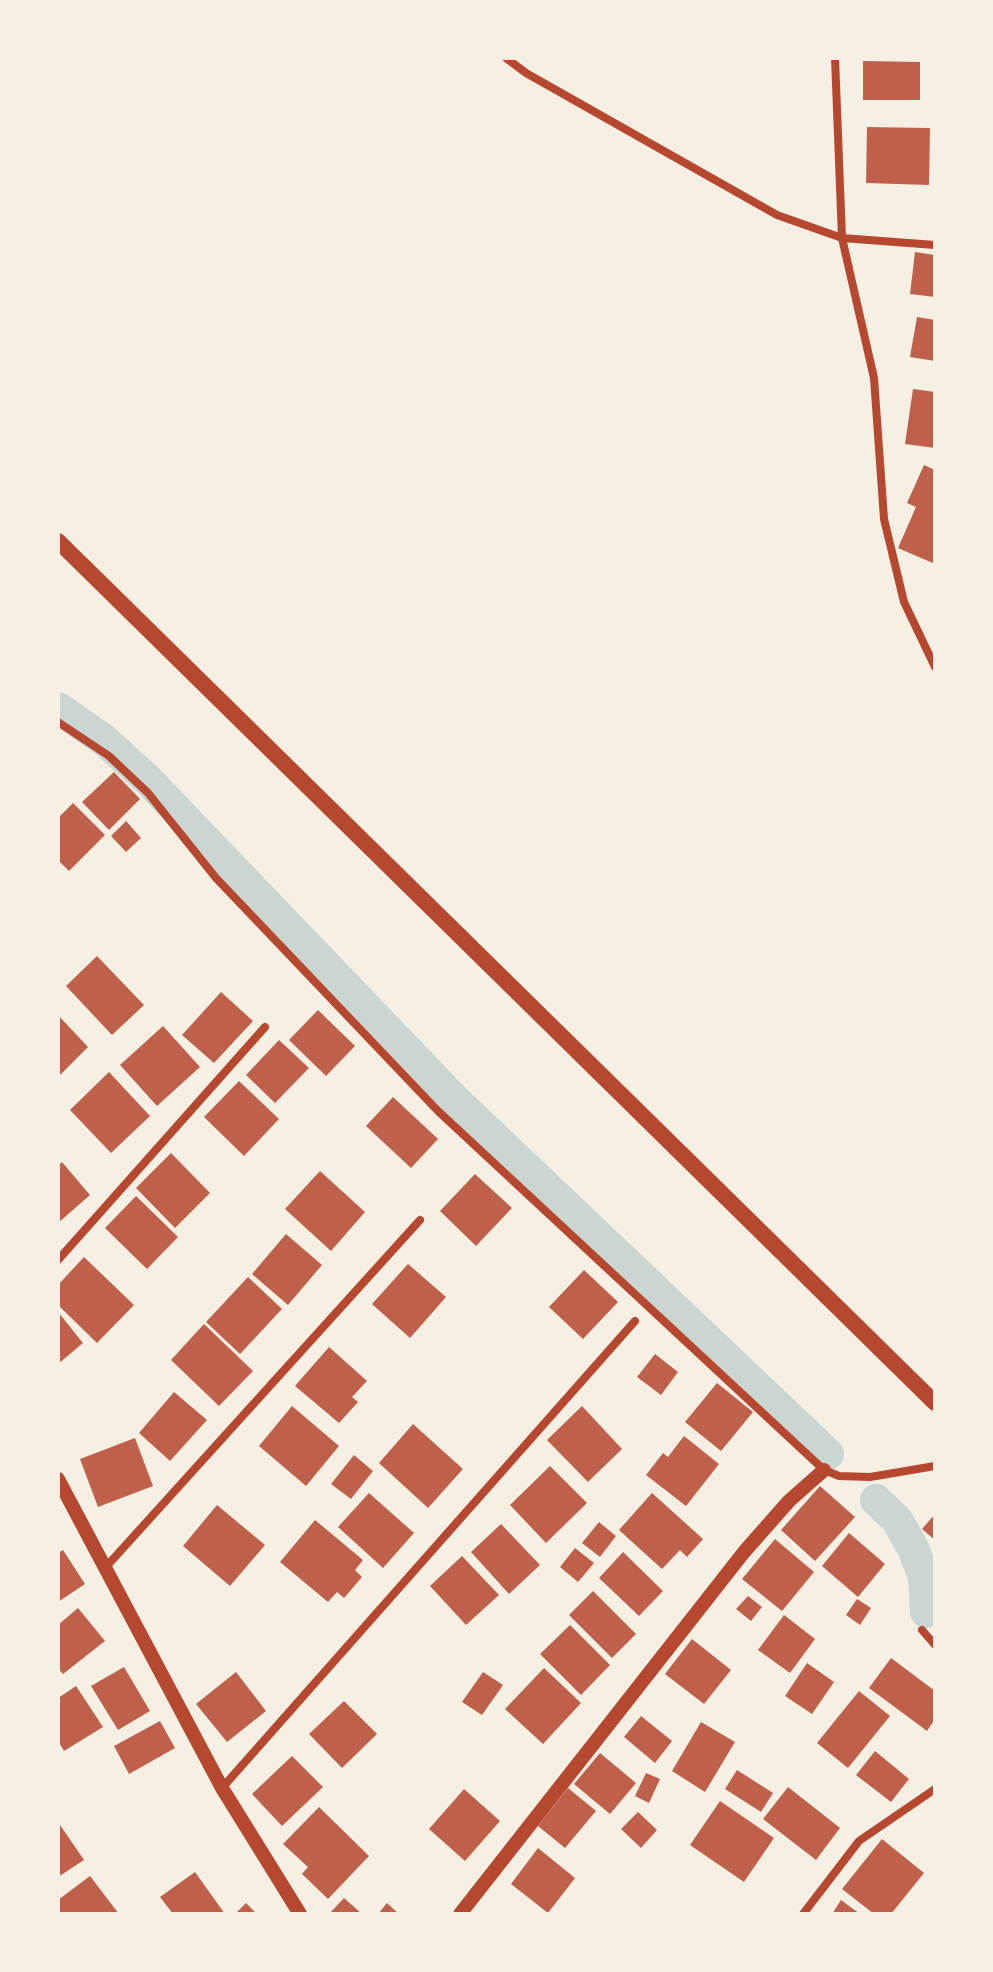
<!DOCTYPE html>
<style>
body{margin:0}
#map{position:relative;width:993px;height:1972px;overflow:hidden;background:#f6efe4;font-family:Arial,sans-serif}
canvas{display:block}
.frame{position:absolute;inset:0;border:60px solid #f6efe4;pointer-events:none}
</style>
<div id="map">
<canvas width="993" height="1972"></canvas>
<div class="frame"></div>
</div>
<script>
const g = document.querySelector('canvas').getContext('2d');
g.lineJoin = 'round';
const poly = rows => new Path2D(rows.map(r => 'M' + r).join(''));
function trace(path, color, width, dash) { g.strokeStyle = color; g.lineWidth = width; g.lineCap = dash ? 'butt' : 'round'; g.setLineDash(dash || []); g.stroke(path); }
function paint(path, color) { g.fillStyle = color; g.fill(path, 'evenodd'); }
trace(poly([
 [58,708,104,740,146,778,454,1099,828,1454],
 [876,1500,897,1520,913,1548,924,1577,926,1612]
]), '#c9d6d2', 32);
paint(poly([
 [863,61,920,62,920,100,863,100],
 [867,127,930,128,929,185,866,183],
 [915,252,935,255,935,297,910,294],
 [917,317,935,320,935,361,910,357],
 [913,389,935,392,935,448,905,444],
 [924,465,935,470,935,564,898,548,916,507,907,503],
 [114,772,140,799,109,830,82,802],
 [73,803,105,835,69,871,58,860,58,818],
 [126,821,141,838,126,852,111,836],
 [97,956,144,1005,112,1035,66,986],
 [221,992,253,1021,214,1063,182,1035],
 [318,1010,355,1046,326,1076,289,1040],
 [58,1015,88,1047,58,1077],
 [163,1026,200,1067,157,1106,120,1065],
 [279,1040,309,1068,275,1103,246,1075],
 [109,1072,150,1116,111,1153,70,1110],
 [239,1081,279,1119,244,1156,204,1117],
 [393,1097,438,1139,411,1168,366,1126],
 [171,1153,210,1193,175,1228,136,1188],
 [62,1162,90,1195,58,1223,58,1166],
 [320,1171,365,1212,331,1251,285,1209],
 [475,1174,512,1208,476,1246,440,1211],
 [136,1196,178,1237,147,1269,105,1228],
 [286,1234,322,1265,288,1305,252,1274],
 [84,1257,134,1305,97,1343,58,1305,58,1285],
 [408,1264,446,1297,410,1338,372,1304],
 [584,1270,618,1302,583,1339,549,1307],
 [248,1277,282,1309,240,1354,206,1322],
 [58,1312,83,1343,58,1364],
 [204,1324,253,1371,219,1406,171,1360],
 [329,1347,367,1381,352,1397,358,1402,339,1423,295,1386],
 [655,1354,678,1372,661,1395,637,1377],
 [717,1383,753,1412,721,1451,685,1422],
 [174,1392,207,1420,170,1461,139,1433],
 [292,1406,339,1446,306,1486,259,1446],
 [582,1406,622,1449,588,1482,547,1440],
 [413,1424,463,1469,428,1508,379,1463],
 [684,1436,719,1464,686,1506,646,1475,663,1453,668,1457],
 [135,1438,153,1486,98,1507,80,1459],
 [354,1455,373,1471,351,1499,331,1484],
 [550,1466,587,1503,546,1543,510,1505],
 [820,1486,855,1517,815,1561,781,1530],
 [369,1493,414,1533,383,1568,338,1527],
 [652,1493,703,1539,687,1557,680,1550,662,1569,619,1530],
 [217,1505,265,1545,230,1586,183,1546],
 [935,1514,935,1540,922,1529],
 [315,1520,363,1560,355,1570,362,1577,344,1598,337,1592,328,1602,280,1562],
 [599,1522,616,1536,600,1557,582,1543],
 [501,1524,540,1565,509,1594,471,1552],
 [849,1533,885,1564,858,1597,822,1566],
 [775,1539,814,1572,782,1611,742,1579],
 [575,1548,594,1563,578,1582,560,1567],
 [63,1550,85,1584,58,1602,58,1553],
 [623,1552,663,1591,639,1616,599,1578],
 [462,1556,499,1595,466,1625,430,1586],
 [593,1591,636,1634,612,1658,569,1615],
 [748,1596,762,1607,751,1621,736,1609],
 [857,1599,871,1608,860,1625,846,1615],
 [78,1608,105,1641,63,1674,58,1668,58,1625],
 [784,1615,815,1639,790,1673,758,1650],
 [570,1625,610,1665,581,1695,540,1654],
 [692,1639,731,1670,704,1704,665,1674],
 [891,1658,935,1691,935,1719,927,1731,869,1688],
 [807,1663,834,1682,812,1714,785,1696],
 [124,1667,150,1711,118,1730,91,1686],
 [544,1668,581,1703,543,1744,505,1709],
 [236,1672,266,1711,227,1742,196,1704],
 [483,1672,503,1685,482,1715,462,1702],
 [76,1686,103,1727,64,1751,58,1741,58,1698],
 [859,1691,890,1716,848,1768,817,1743],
 [344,1701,377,1734,342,1768,309,1734],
 [641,1716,672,1741,655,1763,624,1737],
 [160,1721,175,1748,129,1774,114,1746],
 [701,1722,735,1742,705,1792,672,1771],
 [875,1751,909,1779,891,1802,856,1775],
 [600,1753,636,1783,610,1814,574,1784],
 [292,1756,323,1787,282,1826,252,1794],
 [737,1770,773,1793,761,1812,725,1789],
 [646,1773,660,1779,649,1803,635,1796],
 [788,1787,840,1828,816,1860,763,1819],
 [568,1788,596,1811,565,1848,538,1826],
 [464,1789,500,1821,465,1861,429,1829],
 [720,1801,774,1838,744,1882,690,1845],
 [319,1807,369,1856,328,1899,302,1874,308,1867,283,1844],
 [638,1812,657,1830,641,1848,621,1829],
 [58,1822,84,1860,58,1877],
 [882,1839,924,1873,891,1914,874,1914,842,1889],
 [538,1848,575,1878,548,1913,511,1884],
 [195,1872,225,1914,173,1914,160,1897],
 [90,1876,119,1914,58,1914,58,1900],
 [344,1898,362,1914,329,1914],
 [841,1900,860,1914,832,1914],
 [246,1903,257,1914,235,1914],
 [387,1903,399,1914,378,1914]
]), '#bf614a');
trace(poly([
 [506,58,526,73,777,215,842,238,935,245],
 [835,58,842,238,874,378,884,519,904,602,935,667],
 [58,722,109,756,148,793,216,878,438,1111,824,1470,839,1476,870,1477,935,1466],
 [58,1260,265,1027],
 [105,1568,420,1220],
 [922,1630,935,1645],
 [222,1788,635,1321],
 [803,1914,859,1841,935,1789]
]), '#b5482f', 8);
trace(poly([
 [58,1479,222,1788,300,1914],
 [460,1914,744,1552,789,1501,824,1470]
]), '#b5482f', 14);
trace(poly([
 [58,541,935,1403]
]), '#b5482f', 16);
</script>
